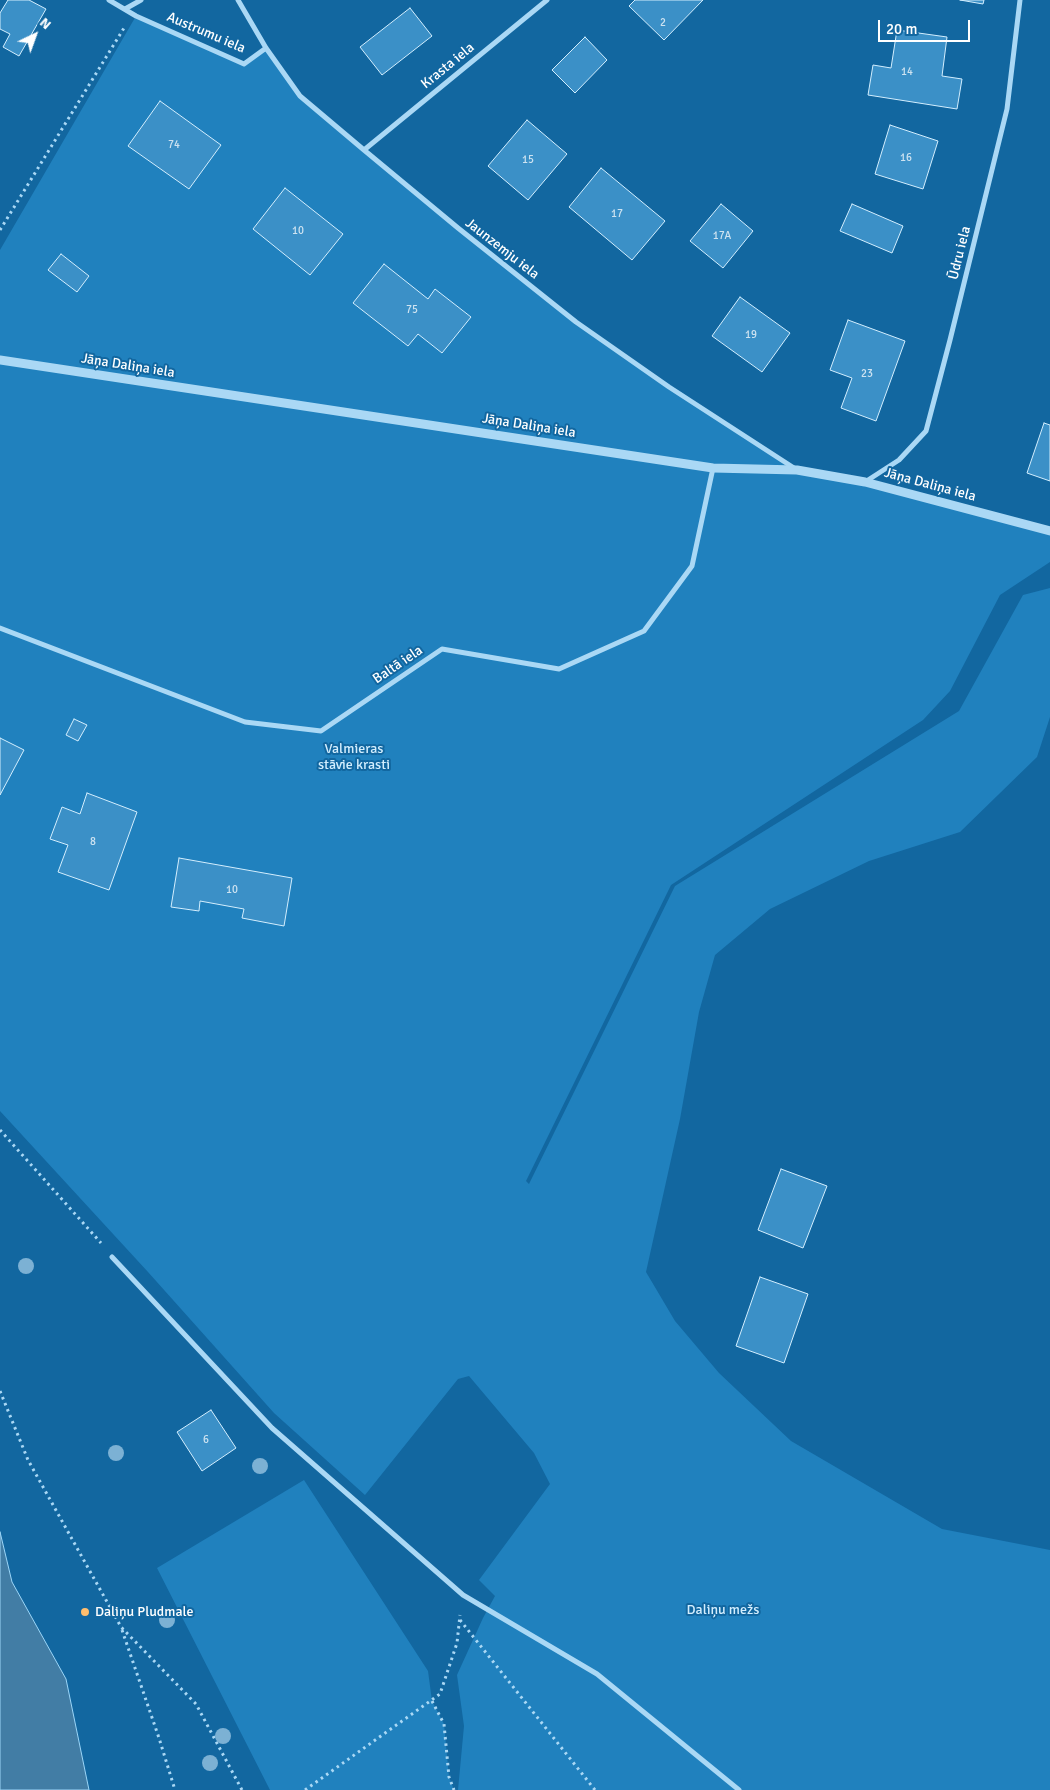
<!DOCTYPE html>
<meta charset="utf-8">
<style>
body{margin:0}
#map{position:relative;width:1050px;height:1790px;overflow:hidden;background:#1267a0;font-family:Signika,sans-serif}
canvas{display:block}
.north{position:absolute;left:10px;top:10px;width:50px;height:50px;-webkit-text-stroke:4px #1267a0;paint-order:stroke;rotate:42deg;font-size:14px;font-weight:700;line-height:20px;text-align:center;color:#fff}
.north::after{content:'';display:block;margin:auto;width:18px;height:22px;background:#fff;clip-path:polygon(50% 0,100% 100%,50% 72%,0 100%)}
.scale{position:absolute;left:878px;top:20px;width:92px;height:22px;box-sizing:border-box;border:2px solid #fff;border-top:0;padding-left:6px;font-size:15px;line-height:18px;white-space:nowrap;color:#fff;-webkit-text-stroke:4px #1267a0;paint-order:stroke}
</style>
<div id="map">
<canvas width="1050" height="1790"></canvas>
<div class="north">N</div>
<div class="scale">20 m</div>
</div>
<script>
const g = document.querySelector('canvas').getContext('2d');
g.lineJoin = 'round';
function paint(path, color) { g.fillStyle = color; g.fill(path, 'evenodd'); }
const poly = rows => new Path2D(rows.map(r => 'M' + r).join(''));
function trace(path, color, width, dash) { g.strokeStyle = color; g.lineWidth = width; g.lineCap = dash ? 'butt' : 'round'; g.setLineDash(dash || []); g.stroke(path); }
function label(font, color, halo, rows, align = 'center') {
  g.font = font + ' Signika,sans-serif'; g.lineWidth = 4; g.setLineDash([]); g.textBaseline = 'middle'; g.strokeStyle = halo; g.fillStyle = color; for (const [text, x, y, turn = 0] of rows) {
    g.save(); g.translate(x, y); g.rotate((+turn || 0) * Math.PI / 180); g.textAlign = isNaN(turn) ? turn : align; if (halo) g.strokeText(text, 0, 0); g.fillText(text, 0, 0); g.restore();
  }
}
paint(poly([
 [136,16,244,64,266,48,300,96,576,322,797,470,865,482,1050,531,1050,562,1000,595,950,691,923,720,671,885,526,1181,529,1184,675,886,959,711,1023,595,1050,588,1050,717,1037,757,960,832,869,861,770,909,715,955,699,1012,680,1119,646,1272,675,1321,719,1373,791,1441,942,1529,1050,1550,1050,1790,458,1790,464,1726,457,1675,483,1618,495,1596,479,1580,550,1484,534,1453,469,1376,458,1379,365,1495,274,1413,148,1272,0,1111,0,250],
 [304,1480,428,1671,432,1701,444,1724,449,1777,454,1790,270,1790,157,1568]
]), '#2081be');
const water = poly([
 [0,1532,12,1582,66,1679,89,1790,0,1790,0,1532]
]);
paint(water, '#427da5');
trace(water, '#9cd6f8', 1);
const building = poly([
 [8,0,29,0,46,9,19,56,3,47,10,34,0,29,0,13,8,0],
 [635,0,703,0,664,40,629,6,635,0],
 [960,0,984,0,983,4,960,0],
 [410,8,432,36,382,75,360,47,410,8],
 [897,30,947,37,942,76,962,79,957,109,868,95,873,65,891,68,897,30],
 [585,37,607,60,575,93,552,70,585,37],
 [160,101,221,145,189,189,128,146,160,101],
 [527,120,567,154,528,200,488,166,527,120],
 [890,125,938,141,923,189,875,174,890,125],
 [601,168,665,221,632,260,569,207,601,168],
 [285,188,343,234,310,275,253,229,285,188],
 [721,204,753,231,723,268,690,241,721,204],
 [852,204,903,226,892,253,840,231,852,204],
 [61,254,89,276,77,292,48,270,61,254],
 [384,264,428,299,435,289,471,317,442,353,418,334,408,346,353,303,384,264],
 [740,297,790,333,762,372,712,336,740,297],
 [848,320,905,341,876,421,841,408,852,378,830,370,848,320],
 [1044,423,1050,425,1050,481,1027,473,1044,423],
 [74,719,87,725,78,741,66,735,74,719],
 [0,738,24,750,0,795,0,738],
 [87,793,137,812,109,890,58,872,68,845,50,839,62,807,80,814,87,793],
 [179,858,292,878,284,926,242,918,244,909,200,901,199,911,171,907,179,858],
 [781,1169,827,1186,803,1248,758,1230,781,1169],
 [760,1277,808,1294,784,1363,736,1346,760,1277],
 [211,1410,236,1448,202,1471,177,1432,211,1410]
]);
paint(building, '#3b90c7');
trace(building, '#d3eefe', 1);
trace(poly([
 [0,230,124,28],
 [0,1130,101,1243],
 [0,1391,28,1460,121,1627,196,1704,242,1790],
 [460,1620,595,1790],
 [122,1630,159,1738,175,1790],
 [432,1701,444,1724,449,1777,454,1790],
 [305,1790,440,1694,457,1643,460,1615]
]), '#aad8f5', 3, [2.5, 4]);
trace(poly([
 [109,0,136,16,244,64,266,48],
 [238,0,266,48,300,96,364,150,458,228,576,322,669,387,794,468],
 [125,9,141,0],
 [364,150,547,0],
 [865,482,899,460,926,431,950,340,1007,109,1020,0],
 [0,628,245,722,321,731,442,649,559,669,644,631,692,566,713,468],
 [112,1257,272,1428,463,1595,597,1674,739,1790]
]), '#aad8f5', 5);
trace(poly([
 [0,360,713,468,797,470,865,482,1050,531]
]), '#aad8f5', 9);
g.fillStyle = '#7cb1d4';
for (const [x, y] of [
 [26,1266],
 [116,1453],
 [260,1466],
 [167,1620],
 [223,1736],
 [210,1763]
]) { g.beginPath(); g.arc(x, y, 8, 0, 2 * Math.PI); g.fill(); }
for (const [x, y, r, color] of [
 [85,1612,5,"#ffbe6e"]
]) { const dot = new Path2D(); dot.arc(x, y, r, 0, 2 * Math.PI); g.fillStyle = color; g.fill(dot); trace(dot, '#1267a0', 2); }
label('11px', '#cee3f1', null, [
 ["2",663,23],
 ["14",907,72],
 ["74",174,145],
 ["16",906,158],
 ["15",528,160],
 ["17",617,214],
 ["10",298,231],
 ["17A",722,236],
 ["75",412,310],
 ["19",751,335],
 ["23",867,374],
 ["8",93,842],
 ["10",232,890],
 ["6",206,1440]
]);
label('14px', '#fff', '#1267a0', [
 ["Austrumu iela",206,33,23],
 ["Krasta iela",448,66,-39],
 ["Jaunzemju iela",502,249,38],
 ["Ūdru iela",960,253,-76],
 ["Jāņa Daliņa iela",128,366,9],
 ["Jāņa Daliņa iela",529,426,9],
 ["Jāņa Daliņa iela",930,485,15],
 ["Baltā iela",398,665,-34]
]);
label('14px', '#d3eefe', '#1267a0', [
 ["Valmieras",354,749],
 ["stāvie krasti",354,765],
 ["Daliņu mežs",723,1610]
]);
label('14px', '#fff', '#1267a0', [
 ["Daliņu Pludmale",95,1612]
], 'left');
</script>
